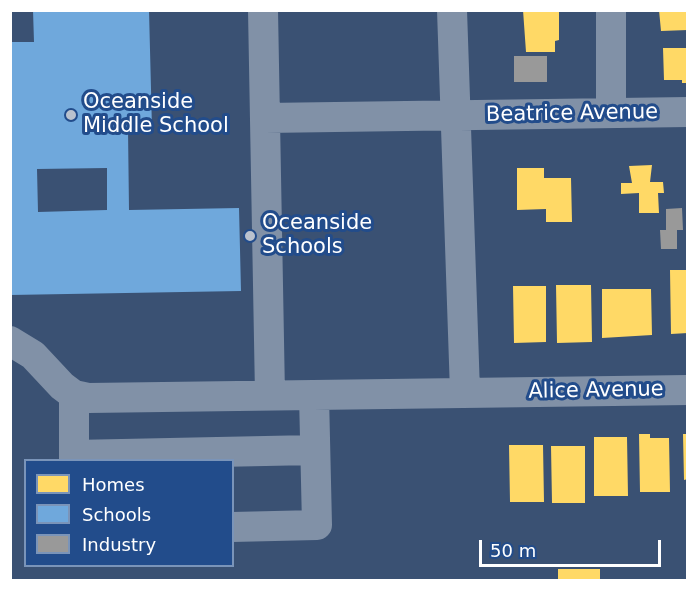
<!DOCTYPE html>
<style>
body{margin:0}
#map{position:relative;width:698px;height:591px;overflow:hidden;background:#3a5173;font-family:"DejaVu Sans",sans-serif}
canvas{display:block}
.frame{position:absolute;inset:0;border:12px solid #fff;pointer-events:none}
.legend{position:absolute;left:24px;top:459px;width:210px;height:108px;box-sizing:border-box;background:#224c8b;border:2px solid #7a94b9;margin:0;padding:8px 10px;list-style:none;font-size:18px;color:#fff}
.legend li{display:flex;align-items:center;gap:12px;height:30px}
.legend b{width:30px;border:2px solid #7a94b9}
.scale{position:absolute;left:479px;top:540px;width:182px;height:27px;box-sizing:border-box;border:3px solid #fff;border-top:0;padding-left:8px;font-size:18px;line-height:21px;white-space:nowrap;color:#fff;-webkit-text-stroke:4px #224c8b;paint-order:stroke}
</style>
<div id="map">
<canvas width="698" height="591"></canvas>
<div class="frame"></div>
<ul class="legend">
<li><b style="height:16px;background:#ffd966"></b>Homes</li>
<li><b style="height:16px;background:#6fa8dc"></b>Schools</li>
<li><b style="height:16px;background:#999"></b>Industry</li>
</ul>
<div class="scale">50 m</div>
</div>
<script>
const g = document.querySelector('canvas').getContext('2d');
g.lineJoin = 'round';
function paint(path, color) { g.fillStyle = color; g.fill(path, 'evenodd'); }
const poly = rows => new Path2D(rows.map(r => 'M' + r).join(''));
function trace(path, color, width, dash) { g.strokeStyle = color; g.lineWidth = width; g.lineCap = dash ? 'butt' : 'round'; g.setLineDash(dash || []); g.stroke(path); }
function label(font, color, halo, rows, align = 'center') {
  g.font = font + ' "DejaVu Sans",sans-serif'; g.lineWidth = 6; g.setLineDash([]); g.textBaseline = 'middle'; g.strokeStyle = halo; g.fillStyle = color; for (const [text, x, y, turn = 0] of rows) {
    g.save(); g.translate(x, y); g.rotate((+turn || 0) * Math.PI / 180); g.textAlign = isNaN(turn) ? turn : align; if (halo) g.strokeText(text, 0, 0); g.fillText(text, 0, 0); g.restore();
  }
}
paint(poly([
 [523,10,559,10,559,40,555,41,555,52,526,52],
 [659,10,688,10,688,30,661,31],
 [663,48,688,48,688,83,682,83,682,80,664,80],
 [652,165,650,182,663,182,664,193,658,193,659,213,639,213,639,193,621,194,621,183,632,183,629,166],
 [517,168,544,168,544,178,571,178,572,222,546,222,546,209,517,210],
 [670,270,688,270,688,333,671,334],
 [556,285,591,285,592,342,557,343],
 [513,286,546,286,546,342,514,343],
 [602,289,651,289,652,335,602,338],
 [639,434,650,434,650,438,669,438,670,492,640,492],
 [683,434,688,434,688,479,684,480],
 [594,437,627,437,628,496,594,496],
 [509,445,543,445,544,502,510,502],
 [551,446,585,446,585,503,552,503],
 [558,569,600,569,600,580,558,580]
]), '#ffd966');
paint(poly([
 [33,10,149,10,152,129,128,129,129,210,239,208,241,291,10,295,10,42,34,42],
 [107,168,107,210,38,212,37,169]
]), '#6fa8dc');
paint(poly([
 [514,56,547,56,547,82,514,82],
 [682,208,683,230,677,230,677,249,661,249,660,230,666,230,666,209]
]), '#999');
trace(poly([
 [263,10,270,395],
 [452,10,465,392],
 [611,10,611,113],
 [265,118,688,112],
 [10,341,33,355,62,386,74,395,88,398,688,390],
 [74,455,74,395],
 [74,460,74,455,313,450],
 [232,527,317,525,314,395]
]), '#8191a7', 30);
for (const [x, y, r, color] of [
 [71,115,6,"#bac2ce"],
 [250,236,6,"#bac2ce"]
]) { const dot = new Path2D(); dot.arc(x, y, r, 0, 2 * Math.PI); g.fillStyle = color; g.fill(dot); trace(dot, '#224c8b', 2); }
label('21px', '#fff', '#224c8b', [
 ["Oceanside",83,103],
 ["Middle School",83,127],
 ["Oceanside",262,224],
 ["Schools",262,248]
], 'left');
label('21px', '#fff', '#224c8b', [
 ["Beatrice Avenue",572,114,-1],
 ["Alice Avenue",596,391,-1]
]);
</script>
